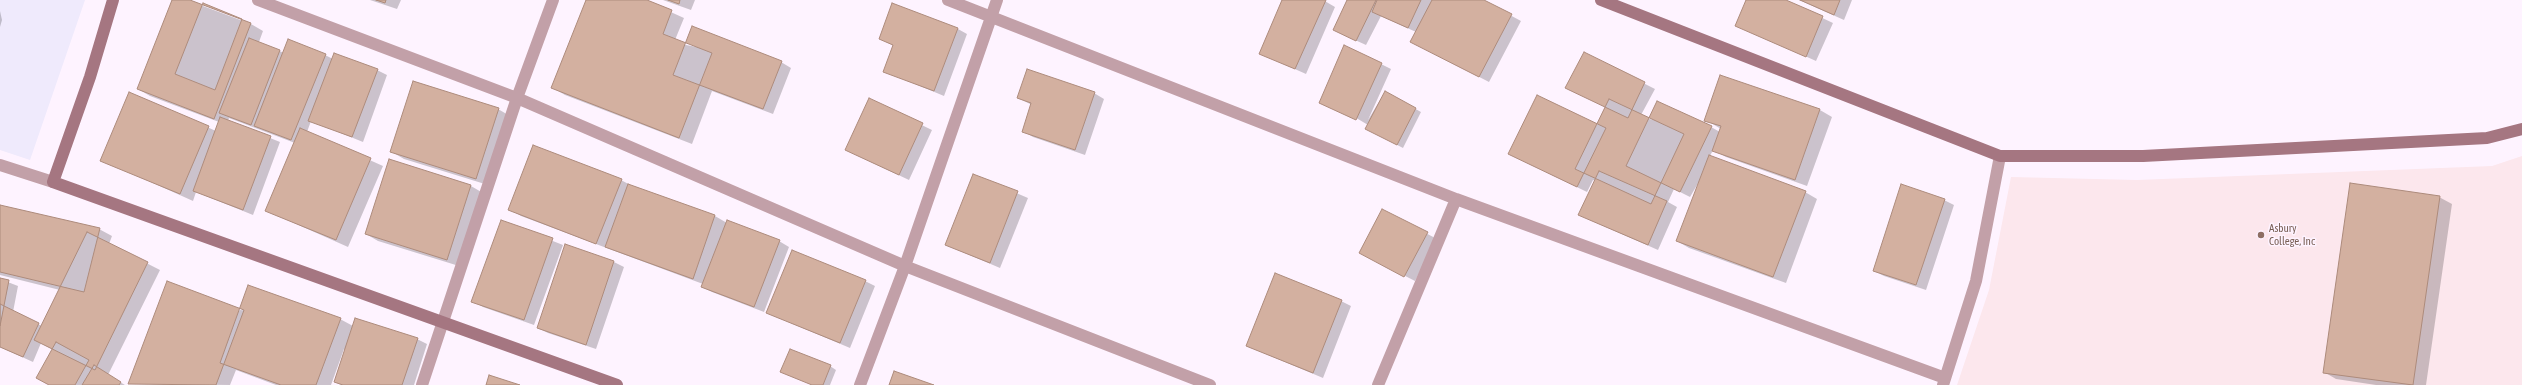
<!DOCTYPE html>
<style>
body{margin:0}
canvas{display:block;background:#fef3ff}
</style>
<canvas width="2522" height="385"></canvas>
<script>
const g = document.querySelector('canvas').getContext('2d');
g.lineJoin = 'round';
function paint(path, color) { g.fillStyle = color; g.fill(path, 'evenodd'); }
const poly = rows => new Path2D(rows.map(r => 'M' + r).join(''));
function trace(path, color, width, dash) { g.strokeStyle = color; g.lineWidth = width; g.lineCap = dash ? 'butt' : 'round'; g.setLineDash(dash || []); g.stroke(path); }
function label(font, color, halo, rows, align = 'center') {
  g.font = font + ' "Asap Condensed",sans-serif'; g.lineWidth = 3; g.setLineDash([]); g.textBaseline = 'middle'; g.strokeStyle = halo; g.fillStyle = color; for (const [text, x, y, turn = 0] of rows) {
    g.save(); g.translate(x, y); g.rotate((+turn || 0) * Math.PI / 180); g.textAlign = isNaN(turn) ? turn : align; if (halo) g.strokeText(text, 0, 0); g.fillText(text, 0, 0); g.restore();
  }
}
paint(poly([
 [0,0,85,0,30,160,0,150]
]), '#efeafc');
paint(poly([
 [2522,156,2522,385,1957,385,1989,290,2011,177,2137,180,2492,166]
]), '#fce7ed');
paint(poly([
 [173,0,187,0,251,24,263,31,259,42,284,53,325,55,333,59,377,70,387,75,363,142,311,121,307,132,383,166,348,247,267,211,295,143,229,118,228,121,280,142,253,215,196,192,193,201,102,160,130,93,216,131,219,122,150,96,138,89],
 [370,0,401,0,397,9],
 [587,0,644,0,684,18,675,40,686,45,781,62,791,68,773,114,712,91,692,144,565,95,553,88],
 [663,0,695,0,691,10],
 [1283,0,1323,0,1335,7,1306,74,1261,54],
 [1348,0,1482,0,1521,21,1489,82,1421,47,1416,32,1381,16,1366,45,1344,35],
 [1747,0,1784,0,1833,23,1816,61,1736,25],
 [1799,0,1852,0,1844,20],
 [0,11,2,20,0,27],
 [958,29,967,34,944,96,884,71,894,46,880,39],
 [1584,53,1655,89,1641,115,1649,119,1711,127,1720,132,1721,129,1706,120,1820,110,1832,117,1807,186,1726,157,1713,150,1710,156,1805,192,1817,199,1786,283,1689,248,1677,241,1700,180,1690,197,1674,189,1668,202,1677,207,1658,250,1590,220,1595,181,1593,180,1587,192,1519,159,1597,125,1606,107],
 [1381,64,1391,69,1368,120,1385,92,1421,112,1403,148,1372,132,1368,125,1353,116,1352,118,1320,103],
 [1094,93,1104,99,1085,155,1033,137,1023,131,1032,105,1018,98],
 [870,100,932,130,909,180,856,155],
 [498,109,510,116,488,185,404,159,392,152],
 [390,160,471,186,483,193,459,266,378,241,366,234],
 [974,175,1028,198,1000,268,946,245],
 [621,180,634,187,715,216,727,223,779,241,789,247,764,312,712,292,702,287,703,284,521,216,509,209],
 [2439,197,2452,204,2426,385,2376,385,2336,379,2324,372],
 [1944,200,1954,205,1926,290,1884,276,1874,271],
 [0,206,99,229,112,236,109,244,160,270,108,375,125,385,51,385,53,350,41,343,33,362,0,347,0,279,18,286,13,312,42,326,60,290,0,275],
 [1382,210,1437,239,1415,281,1370,258],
 [502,221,563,245,534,325,483,307,473,301],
 [614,262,624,267,596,349,548,333,538,328],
 [865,281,875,286,850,348,767,313],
 [1341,301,1351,306,1323,378,1247,346],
 [240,310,340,319,353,326,417,339,427,344,414,385,341,385,335,382,345,350,344,349,331,385,276,385,236,370,230,385,129,384],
 [830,366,836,370,830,385,812,385]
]), '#0003');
const building = poly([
 [172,0,190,0,251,23,214,119,137,89,172,0],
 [376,0,386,0,385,3,376,0],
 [586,0,647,0,672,10,663,34,712,53,679,138,551,88,586,0],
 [668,0,680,0,679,4,668,0],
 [1282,0,1326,0,1295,69,1259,54,1282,0],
 [1347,0,1376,0,1356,41,1333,30,1347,0],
 [1377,0,1421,0,1408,28,1372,12,1377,0],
 [1432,0,1484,0,1512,14,1479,77,1410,42,1432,0],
 [1746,0,1786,0,1823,16,1806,57,1735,26,1746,0],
 [1800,0,1840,0,1834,15,1800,0],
 [203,3,242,19,215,90,175,74,203,3],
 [892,3,958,28,934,91,883,72,893,45,879,39,892,3],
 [692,26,782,61,763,109,673,75,692,26],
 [249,38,280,50,251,125,219,113,249,38],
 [288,39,326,54,291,140,254,126,288,39],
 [1344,45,1382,63,1356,120,1319,103,1344,45],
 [1584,52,1645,82,1628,118,1565,88,1584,52],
 [334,53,378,69,352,137,308,121,334,53],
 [1027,69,1095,92,1075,150,1022,132,1031,103,1017,98,1027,69],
 [1720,75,1820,109,1795,180,1712,151,1721,126,1704,121,1720,75],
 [413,81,499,108,476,179,390,152,413,81],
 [1385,91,1416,108,1397,145,1365,129,1385,91],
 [129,92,209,126,180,194,100,161,129,92],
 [1537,95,1606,128,1577,187,1508,154,1537,95],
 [869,98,923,123,899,175,845,150,869,98],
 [1609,99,1684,134,1651,204,1575,169,1609,99],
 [1657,101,1712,126,1680,192,1626,166,1657,101],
 [220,117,271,136,243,210,193,191,220,117],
 [300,128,371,158,336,240,265,211,300,128],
 [533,145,622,179,596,244,508,210,533,145],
 [1709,155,1806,191,1773,277,1676,241,1709,155],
 [389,159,471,185,447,260,365,234,389,159],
 [1599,171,1667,201,1648,245,1578,215,1599,171],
 [973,174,1018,191,990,263,945,245,973,174],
 [2350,183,2440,196,2413,385,2323,373,2350,183],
 [628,184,715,215,693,279,605,247,628,184],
 [1901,184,1945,199,1916,285,1873,271,1901,184],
 [0,205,100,228,84,292,0,272,0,205],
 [1382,209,1428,232,1404,277,1359,253,1382,209],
 [501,220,553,238,524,320,471,302,501,220],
 [727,220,780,240,754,307,701,287,727,220],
 [87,232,148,262,95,370,34,340,87,232],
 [565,244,614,261,586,345,537,328,565,244],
 [792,250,866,280,840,343,766,313,792,250],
 [1275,273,1342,300,1313,373,1246,346,1275,273],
 [0,278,9,280,0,326,0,278],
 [167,281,244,310,216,385,128,384,167,281],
 [248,285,341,318,316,385,281,385,220,363,248,285],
 [0,304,39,323,23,357,0,347,0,304],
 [355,318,418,338,402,385,343,385,334,382,355,318],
 [56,342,89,360,75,385,49,385,36,378,56,342],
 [790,349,831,365,823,385,812,385,780,372,790,349],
 [94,365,121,382,119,385,82,385,94,365],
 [894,371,934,385,889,385,894,371],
 [489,375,520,385,486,385,489,375]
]);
paint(building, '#d3b0a0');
trace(building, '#ad8b7c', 1);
trace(poly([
 [258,0,517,98,905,266,1210,385],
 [948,0,1456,199,1945,378],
 [0,165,53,182],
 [422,385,517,98,553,0],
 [860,385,905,266,997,0],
 [1378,385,1456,199],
 [1943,385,1976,281,2000,156]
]), '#c2a0a8', 12);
trace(poly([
 [113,0,90,77,53,182,617,385],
 [1601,0,2000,156,2143,156,2487,138,2522,129]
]), '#a57681', 12);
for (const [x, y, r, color] of [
 [2261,235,4,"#8d6e63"]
]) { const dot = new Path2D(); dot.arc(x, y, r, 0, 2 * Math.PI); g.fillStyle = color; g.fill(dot); trace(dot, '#fef3ff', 1.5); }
label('11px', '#785e54', '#fef3ff', [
 ["Asbury",2269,229],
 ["College, Inc",2269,242]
], 'left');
</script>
